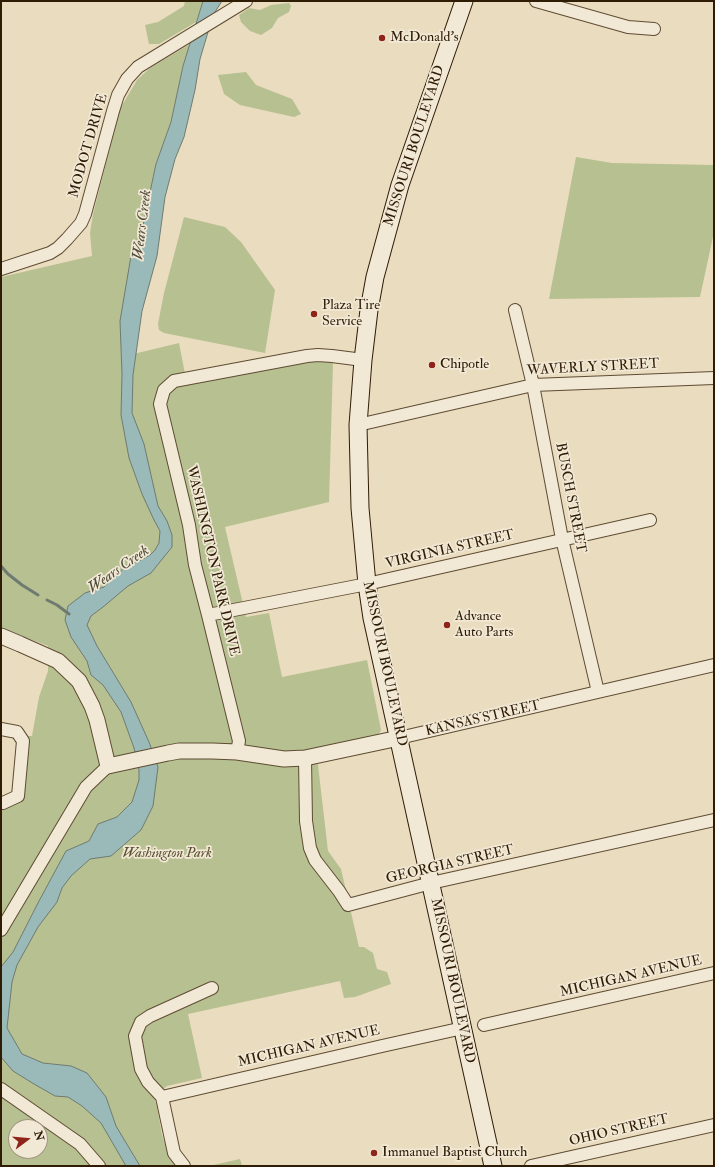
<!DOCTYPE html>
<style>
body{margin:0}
#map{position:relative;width:715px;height:1167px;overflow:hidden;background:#eadcbe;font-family:"IM FELL Double Pica",serif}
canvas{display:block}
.frame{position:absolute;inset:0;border:2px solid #2f1c05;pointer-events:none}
.north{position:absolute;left:8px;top:1119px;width:40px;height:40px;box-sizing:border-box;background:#f1e8d5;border:1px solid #a39682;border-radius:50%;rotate:74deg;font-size:11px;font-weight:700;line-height:16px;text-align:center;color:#2f1c05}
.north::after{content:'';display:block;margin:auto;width:14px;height:18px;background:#8f2418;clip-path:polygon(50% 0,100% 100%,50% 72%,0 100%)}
</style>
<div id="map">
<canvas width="715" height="1167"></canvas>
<div class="frame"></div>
<div class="north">N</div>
</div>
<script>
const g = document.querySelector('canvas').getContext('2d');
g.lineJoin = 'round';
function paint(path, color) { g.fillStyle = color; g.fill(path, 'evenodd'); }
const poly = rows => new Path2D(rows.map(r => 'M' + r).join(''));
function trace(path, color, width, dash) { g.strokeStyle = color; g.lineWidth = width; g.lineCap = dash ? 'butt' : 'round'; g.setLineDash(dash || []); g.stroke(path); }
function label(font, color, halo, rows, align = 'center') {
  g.font = font + ' "IM FELL Double Pica",serif'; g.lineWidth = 3.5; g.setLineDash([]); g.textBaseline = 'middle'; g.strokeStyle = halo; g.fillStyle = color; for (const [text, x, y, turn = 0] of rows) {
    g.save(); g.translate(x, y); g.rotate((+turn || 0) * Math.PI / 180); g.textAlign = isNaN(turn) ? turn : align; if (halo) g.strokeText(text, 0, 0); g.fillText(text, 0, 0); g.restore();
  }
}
paint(poly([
 [185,1,203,1,196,22,159,44,149,44,145,25,158,22,184,6],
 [289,3,291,6,289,12,278,18,272,28,261,35,250,31,241,22,239,15,249,8,260,10,271,5],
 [190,44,183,66,171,122,156,164,143,225,131,256,121,357,179,343,187,384,320,359,333,363,329,502,225,527,246,617,269,613,282,677,367,660,381,730,379,734,375,737,316,748,328,851,341,869,359,947,364,947,373,953,377,969,387,972,391,984,355,997,344,998,340,981,188,1014,202,1078,167,1086,154,1097,157,1107,162,1135,170,1158,177,1166,1,1166,1,807,14,802,27,736,32,736,39,697,48,671,48,646,1,628,1,277,92,256,90,233,93,214,120,109,137,80,150,68],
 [16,1127,40,1127,40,1151,16,1151],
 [246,72,256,85,292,99,301,114,294,117,240,105,224,94,218,75],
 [576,157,612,163,714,165,714,232,700,297,549,299],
 [184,217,225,227,241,242,275,290,265,353,164,333,159,330,158,324,164,293],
 [240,1159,242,1166,209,1166]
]), '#b7c091');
const water = poly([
 [203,1,222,1,215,12,208,32,200,59,195,90,184,137,175,159,165,197,157,256,142,311,133,375,132,413,144,444,158,506,167,521,172,535,172,547,151,573,128,586,103,607,91,616,87,625,97,646,131,702,149,742,158,767,153,806,141,830,111,856,90,859,71,876,62,888,57,902,38,927,17,965,12,982,7,1028,22,1054,43,1063,71,1066,87,1073,106,1097,116,1126,140,1166,126,1166,101,1123,82,1106,68,1097,55,1096,34,1084,13,1071,1,1057,1,967,13,952,39,901,66,851,89,841,98,824,117,817,132,802,139,780,139,770,134,748,121,712,103,685,91,675,87,661,71,637,65,620,68,606,85,593,104,587,128,564,139,561,150,555,155,550,159,543,160,531,154,520,142,494,129,458,121,415,122,374,120,321,131,256,143,225,156,164,171,122,183,66,203,1]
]);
paint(water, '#9abab9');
trace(water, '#6f7b71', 1);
trace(poly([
 [1,566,8,574,22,585,38,595],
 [47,600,57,605,69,614]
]), '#6f7b71', 3);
const minor = poly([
 [536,1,628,27,654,29],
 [1,269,50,253,58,248,67,239,81,223,85,214,113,111,118,95,127,79,138,67,246,1],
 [515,310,533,385,562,539,598,692],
 [358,425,533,385,714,378],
 [208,615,367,584,650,520],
 [1,729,17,732,23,741,18,796,3,803,1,803],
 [399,738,714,665],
 [237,752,239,741,208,615,195,565,189,525,160,404,164,390,174,381,307,356,318,355,332,356,363,360],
 [305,758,306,821,310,848,315,860,339,891,348,905,431,883,714,820],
 [1,930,86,787,108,766],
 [484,1025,714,973],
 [1,1089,80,1144,99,1166],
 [162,1097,382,1046,463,1028],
 [184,1166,174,1153,162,1097,148,1082,141,1069,135,1036,141,1022,150,1016,212,988],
 [531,1166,714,1125]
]);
const tertiary = poly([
 [1,636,20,644,58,661,79,681,92,706,97,720,108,766,168,753,179,751,212,751,237,752,284,759,305,758,399,738]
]);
const secondary = poly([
 [464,1,400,185,375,277,369,310,363,360,358,425,360,508,367,584,372,618,493,1166]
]);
trace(minor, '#5e4c33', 14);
trace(tertiary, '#5e4c33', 17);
trace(secondary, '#2f1c05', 19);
trace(minor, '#f1e8d5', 12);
trace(tertiary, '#f1e8d5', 15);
trace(secondary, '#f1e8d5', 17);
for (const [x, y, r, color] of [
 [382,38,4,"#8f2418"],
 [314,314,4,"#8f2418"],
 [432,365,4,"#8f2418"],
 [447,625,4,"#8f2418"],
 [374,1153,4,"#8f2418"]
]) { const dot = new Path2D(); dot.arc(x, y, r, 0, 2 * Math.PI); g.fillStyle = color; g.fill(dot); trace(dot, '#f1e8d5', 1.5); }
label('14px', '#2f1c05', '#f1e8d5', [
 ["McDonald's",390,38],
 ["Plaza Tire",322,306],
 ["Service",322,322],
 ["Chipotle",440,365],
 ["Advance",455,617],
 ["Auto Parts",455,633],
 ["Immanuel Baptist Church",382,1153]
], 'left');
label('14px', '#2f1c05', '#f1e8d5', [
 ["MODOT DRIVE",89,146,-74],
 ["MISSOURI BOULEVARD",415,146,-72],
 ["WAVERLY STREET",593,368,-3],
 ["BUSCH STREET",570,498,79],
 ["VIRGINIA STREET",450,550,-13],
 ["WASHINGTON PARK DRIVE",212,561,77],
 ["MISSOURI BOULEVARD",384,664,78],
 ["KANSAS STREET",483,719,-13],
 ["GEORGIA STREET",450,865,-13],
 ["MICHIGAN AVENUE",631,977,-13],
 ["MISSOURI BOULEVARD",452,981,78],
 ["MICHIGAN AVENUE",309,1047,-13],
 ["OHIO STREET",619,1131,-13]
]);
label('italic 14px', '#584d2f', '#f1e8d5', [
 ["Washington Park",167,854]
]);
label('italic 15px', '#4f4b3b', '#f1e8d5', [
 ["Wears Creek",143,225,-83],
 ["Wears Creek",119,570,-35]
]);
</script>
